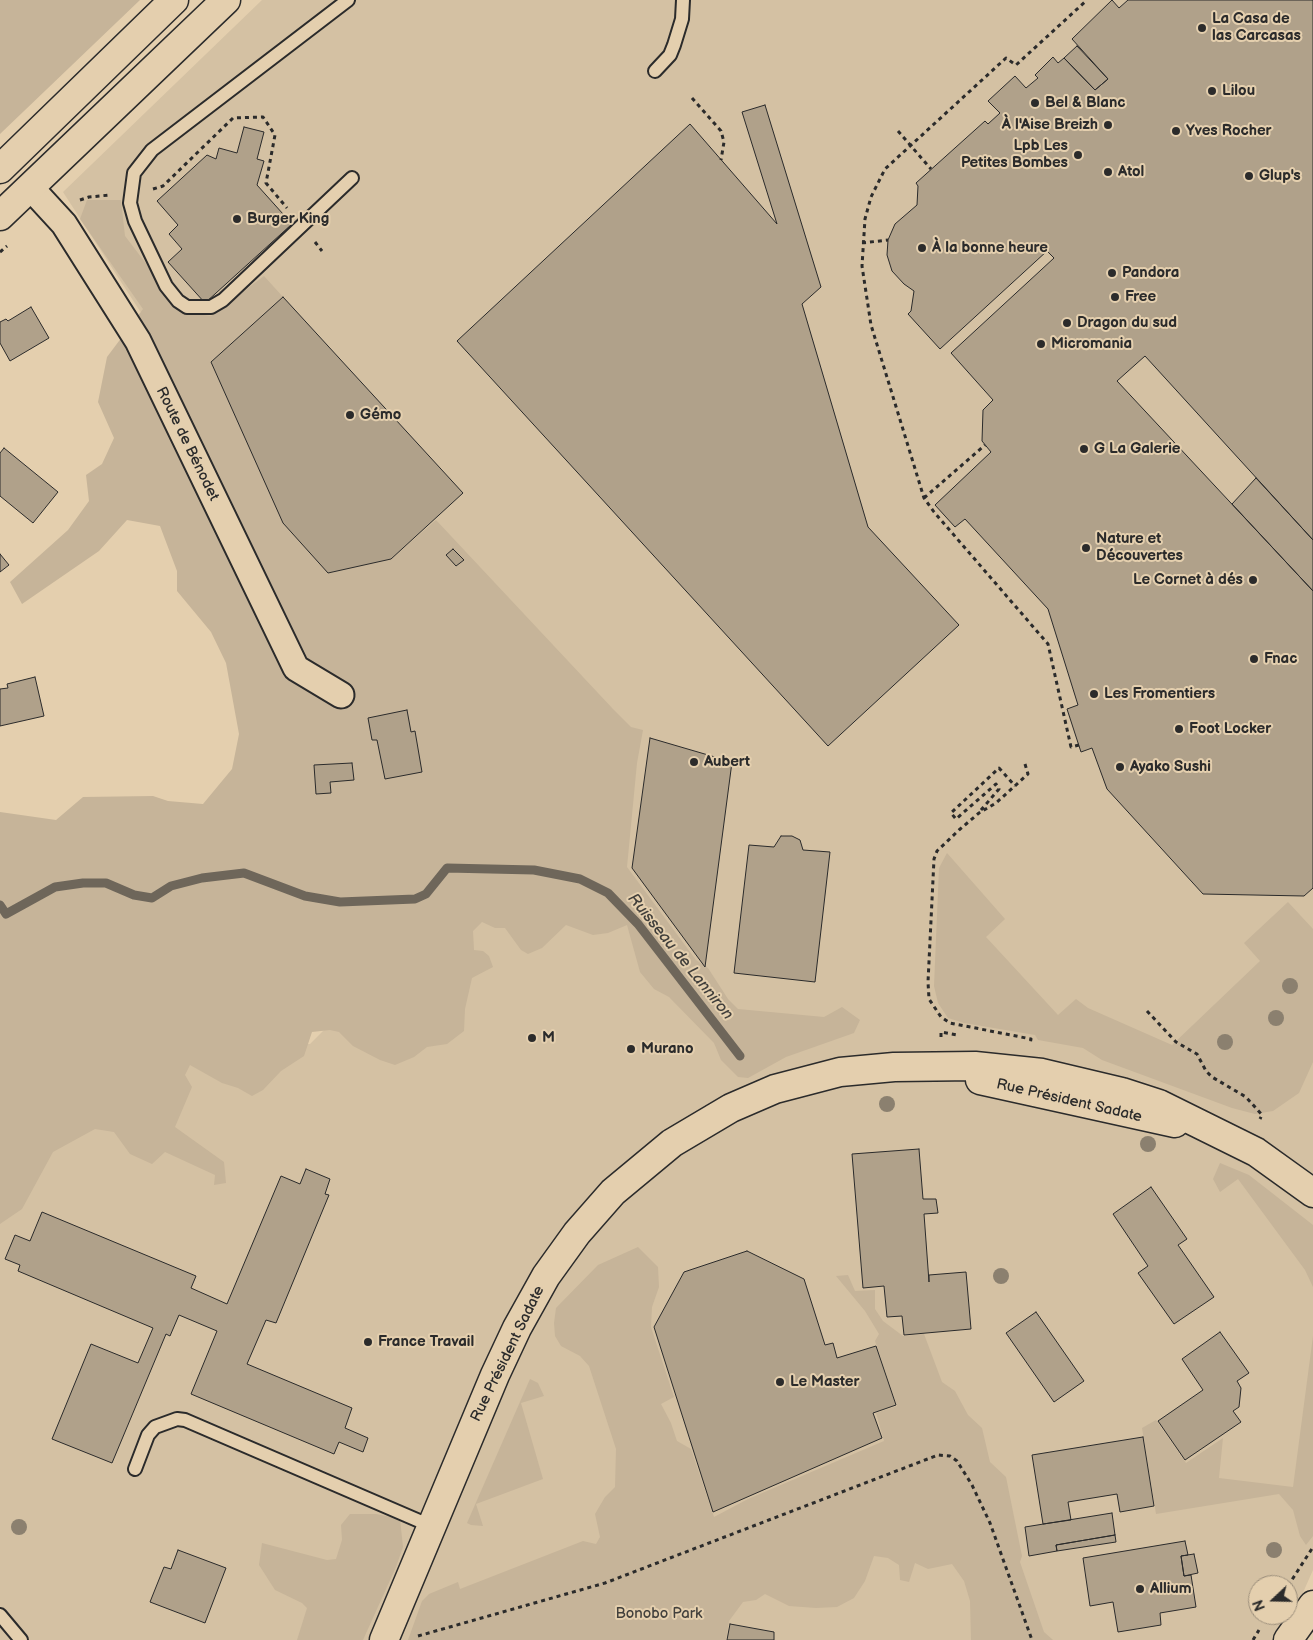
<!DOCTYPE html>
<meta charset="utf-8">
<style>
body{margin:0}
#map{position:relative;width:1313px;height:1640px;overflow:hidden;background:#e4cfae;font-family:"Balsamiq Sans",sans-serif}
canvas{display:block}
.north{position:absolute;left:1248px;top:1575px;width:50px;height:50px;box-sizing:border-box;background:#e4cfae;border:1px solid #9a8d7a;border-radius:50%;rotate:249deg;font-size:14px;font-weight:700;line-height:20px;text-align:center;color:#2b2b2b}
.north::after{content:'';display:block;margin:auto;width:18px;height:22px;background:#2b2b2b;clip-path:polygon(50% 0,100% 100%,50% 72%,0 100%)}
</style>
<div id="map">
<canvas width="1313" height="1640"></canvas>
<div class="north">N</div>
</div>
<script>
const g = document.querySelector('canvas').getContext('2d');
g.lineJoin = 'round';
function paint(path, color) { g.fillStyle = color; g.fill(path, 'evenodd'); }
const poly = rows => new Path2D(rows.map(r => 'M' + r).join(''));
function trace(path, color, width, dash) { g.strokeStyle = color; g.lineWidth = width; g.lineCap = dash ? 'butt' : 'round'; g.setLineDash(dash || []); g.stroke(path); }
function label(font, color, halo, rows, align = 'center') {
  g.font = font + ' "Balsamiq Sans",sans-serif'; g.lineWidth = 4; g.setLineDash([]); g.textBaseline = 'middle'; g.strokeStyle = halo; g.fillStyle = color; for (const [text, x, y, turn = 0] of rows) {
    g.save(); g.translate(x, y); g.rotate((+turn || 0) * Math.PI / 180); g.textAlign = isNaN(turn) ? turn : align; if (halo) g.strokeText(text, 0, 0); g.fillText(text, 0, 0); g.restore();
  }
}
paint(poly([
 [262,0,1313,0,1313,1570,1282,1640,0,1640,0,1047,310,1044,623,731,322,593,63,192],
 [1258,1585,1288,1585,1288,1615,1258,1615]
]), '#d4c1a3');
paint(poly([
 [0,0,140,0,0,134],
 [87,200,121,200,125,236,183,312,211,316,264,276,283,297,211,362,283,523,328,573,391,559,436,520,613,709,631,727,643,730,637,763,627,867,696,960,708,968,728,999,738,1009,824,1017,842,1007,860,1020,854,1033,786,1057,748,1078,738,1077,721,1060,714,1043,669,997,654,989,640,972,627,925,608,933,593,935,566,925,542,948,528,954,521,950,505,928,495,928,482,922,473,931,474,950,483,951,489,956,493,967,472,978,465,1009,464,1031,447,1044,427,1047,414,1057,395,1065,380,1060,353,1046,339,1032,330,1030,312,1032,304,1056,281,1071,263,1090,252,1096,238,1088,222,1083,190,1065,185,1075,192,1087,175,1127,224,1162,226,1183,214,1185,215,1175,165,1152,152,1164,130,1154,114,1132,95,1129,53,1152,22,1209,0,1224,0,812,56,820,83,797,153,796,168,801,203,804,232,769,239,734,226,663,211,632,177,591,177,571,160,526,127,520,99,551,22,604,10,582,68,530,89,501,86,475,102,464,114,438,98,402,107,357,143,309,80,219],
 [947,853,1005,919,986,937,1058,1015,1076,999,1088,1008,1172,1045,1260,961,1244,943,1288,902,1313,929,1313,1062,1299,1093,1273,1111,1255,1114,1232,1108,1102,1060,1083,1048,1038,1040,1035,1035,964,1023,948,1018,938,1003,934,986,939,868],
 [1220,1163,1249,1175,1313,1225,1313,1287,1305,1270,1238,1179,1220,1192,1213,1179],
 [638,1247,658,1267,659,1287,652,1307,651,1327,674,1397,661,1404,671,1423,677,1441,691,1449,714,1517,748,1499,884,1441,876,1413,897,1406,875,1341,879,1334,865,1311,836,1276,848,1275,855,1291,875,1290,875,1309,883,1321,903,1336,924,1334,942,1382,955,1391,968,1415,982,1428,990,1462,1006,1477,1022,1556,1020,1562,1044,1632,1053,1640,971,1640,970,1601,964,1581,952,1564,928,1569,915,1563,909,1582,900,1580,899,1565,888,1558,874,1556,865,1581,854,1598,837,1607,816,1608,789,1606,765,1594,756,1600,743,1602,729,1621,726,1640,408,1640,422,1601,429,1594,458,1582,460,1589,583,1541,596,1544,600,1537,595,1514,605,1497,615,1487,616,1449,589,1366,580,1356,561,1346,555,1336,554,1323,556,1308,598,1265],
 [1313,1336,1313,1536,1306,1545,1300,1536,1293,1510,1279,1494,1156,1514,1142,1428,1156,1420,1186,1463,1223,1438,1219,1478,1293,1487],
 [530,1379,538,1383,544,1396,521,1403,543,1479,476,1504,483,1526,471,1525,467,1523],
 [350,1514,376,1514,400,1519,403,1547,396,1567,363,1640,297,1640,307,1608,302,1603,275,1590,259,1565,262,1543,327,1560,336,1559,342,1540,341,1525]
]), '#c6b499');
trace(poly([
 [0,905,6,914,55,887,83,883,106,883,134,895,152,898,171,886,202,878,244,873,305,896,340,902,415,899,426,894,447,868,534,870,580,879,608,893,638,924,740,1056]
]), '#6e665a', 9);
const building = poly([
 [1112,0,1119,8,1128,0,1313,0,1313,540,1145,356,1117,381,1313,591,1313,888,1304,896,1203,894,1107,789,1092,748,1081,752,1067,709,1078,705,1048,609,965,519,955,527,935,505,991,452,982,441,983,410,993,400,951,353,1054,258,1047,251,940,349,908,314,911,311,914,291,904,284,892,271,887,255,888,240,895,224,917,205,918,186,916,183,985,121,988,124,1000,113,988,101,1015,76,1026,88,1038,78,1035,75,1053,57,1058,63,1064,58,1095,90,1108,79,1072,39,1112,0],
 [1077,46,1108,79,1095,90,1064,58,1077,46],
 [765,105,821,287,802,304,868,527,959,625,828,746,457,341,690,124,777,224,742,112,765,105],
 [244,127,264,132,257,159,264,161,257,185,292,224,205,303,168,262,182,249,169,234,178,225,157,201,207,155,216,159,219,148,237,153,244,127],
 [283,297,463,493,391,559,328,573,283,523,211,362,283,297],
 [31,307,49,338,10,361,0,343,0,322,6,319,8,321,31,307],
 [4,448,58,492,33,523,0,496,0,453,4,448],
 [1256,478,1313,540,1313,591,1232,504,1256,478],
 [453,549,464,560,456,566,446,555,453,549],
 [0,554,9,565,0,572,0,554],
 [35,677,44,716,0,726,0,689,8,688,7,684,35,677],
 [407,710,411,732,415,731,422,772,385,779,377,740,372,740,368,718,407,710],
 [650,738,732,762,705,967,632,868,650,738],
 [352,763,354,780,330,782,331,793,316,794,314,765,352,763],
 [781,836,792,836,800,840,803,850,830,852,815,982,734,973,749,845,774,847,781,836],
 [919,1149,923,1199,936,1199,938,1213,924,1214,929,1282,929,1275,966,1272,971,1329,904,1335,902,1316,887,1317,884,1286,863,1288,852,1154,919,1149],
 [306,1169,330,1179,325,1194,329,1195,276,1323,266,1320,247,1364,352,1408,345,1428,368,1438,363,1452,339,1442,334,1454,191,1394,217,1331,179,1315,170,1336,166,1334,112,1463,52,1439,91,1344,138,1363,153,1328,18,1271,20,1265,5,1259,15,1235,30,1241,42,1212,196,1276,191,1288,227,1304,281,1176,300,1184,306,1169],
 [1151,1187,1187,1239,1178,1245,1214,1297,1174,1324,1138,1273,1148,1266,1113,1214,1151,1187],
 [747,1251,804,1279,825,1345,833,1343,837,1358,876,1346,896,1405,873,1413,882,1438,713,1512,654,1327,684,1272,747,1251],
 [1036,1312,1084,1381,1054,1402,1006,1333,1036,1312],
 [1220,1332,1249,1373,1237,1381,1241,1388,1239,1407,1233,1411,1241,1422,1185,1460,1158,1421,1203,1390,1182,1359,1220,1332],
 [1143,1437,1154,1506,1120,1512,1117,1494,1068,1502,1071,1520,1043,1524,1032,1455,1143,1437],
 [1112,1513,1115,1535,1056,1545,1057,1551,1029,1556,1025,1527,1112,1513],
 [1115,1535,1116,1542,1057,1551,1056,1545,1115,1535],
 [1185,1541,1188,1555,1181,1556,1184,1576,1191,1575,1196,1607,1160,1613,1161,1625,1118,1632,1113,1602,1090,1606,1083,1558,1185,1541],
 [178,1550,226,1568,205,1623,150,1602,164,1567,171,1569,178,1550],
 [1194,1554,1198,1573,1184,1576,1181,1556,1194,1554],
 [730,1624,774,1632,774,1640,727,1640,730,1624]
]);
paint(building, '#b0a18a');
trace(building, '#2b2b2b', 1);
const lane = poly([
 [348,0,152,150,134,173,130,203,135,221,166,286,178,301,187,307,211,307,223,300,352,178],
 [655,71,670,55,674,45,682,19,683,0],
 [135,1469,148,1435,155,1427,177,1419,185,1420,431,1526],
 [0,1615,21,1640]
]);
const street = poly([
 [30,187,64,224,138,341,296,668,341,695]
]);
const secondary = poly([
 [980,1080,1175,1123],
 [384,1640,495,1375,517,1328,546,1276,577,1233,613,1192,672,1143,731,1108,775,1089,840,1072,894,1067,975,1066,1042,1073,1122,1092,1159,1104,1256,1152,1313,1193],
 [1288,1640,1313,1605]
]);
const primary = poly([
 [0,169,174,0],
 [0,216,226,0]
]);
trace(lane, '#2b2b2b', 16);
trace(street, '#2b2b2b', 29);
trace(secondary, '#2b2b2b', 31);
trace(primary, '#2b2b2b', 31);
trace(poly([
 [692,98,721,131,724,142,721,160],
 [898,131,931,169],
 [153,189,163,186,233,118,263,117,275,135,266,183,287,208],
 [80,200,89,197,110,195],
 [315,242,322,251],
 [862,243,888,240],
 [0,252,7,246],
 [924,498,985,445],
 [1079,745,1071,747,1048,644,934,512,924,498,871,325,862,266,865,219,871,197,885,169,1006,58,1016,65,1087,0],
 [1025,764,1028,774,996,803,979,813,959,830,937,851,934,859,928,982,929,999,941,1017,950,1023,1031,1039,1030,1044],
 [981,810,999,789,996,784,956,819,951,813,999,768,1015,786],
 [1147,1011,1176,1042,1197,1054,1206,1071,1212,1077,1246,1097,1262,1115,1260,1119],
 [941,1037,941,1032,957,1035],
 [1288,1586,1313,1547],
 [418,1636,605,1583,938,1455,950,1456,957,1461,972,1485,990,1523,1032,1640],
 [1253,1640,1259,1630]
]), '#2b2b2b', 3, [4, 4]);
trace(lane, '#e4cfae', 12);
trace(street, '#e4cfae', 25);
trace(secondary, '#e4cfae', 28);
trace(primary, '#e4cfae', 28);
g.fillStyle = '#8b806f';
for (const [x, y] of [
 [1290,986],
 [1276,1018],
 [1225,1042],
 [887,1104],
 [1148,1144],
 [1001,1276],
 [19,1527],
 [1274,1550]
]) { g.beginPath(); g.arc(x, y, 8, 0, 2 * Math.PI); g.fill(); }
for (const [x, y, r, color] of [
 [1202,28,5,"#2b2b2b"],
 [1212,91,5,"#2b2b2b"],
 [1035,103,5,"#2b2b2b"],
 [1108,125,5,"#2b2b2b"],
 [1176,131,5,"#2b2b2b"],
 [1078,155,5,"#2b2b2b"],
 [1108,172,5,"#2b2b2b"],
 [1249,176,5,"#2b2b2b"],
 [237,219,5,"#2b2b2b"],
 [922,248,5,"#2b2b2b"],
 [1112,273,5,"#2b2b2b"],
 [1115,297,5,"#2b2b2b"],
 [1067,323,5,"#2b2b2b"],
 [1041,344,5,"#2b2b2b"],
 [350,415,5,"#2b2b2b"],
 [1084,449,5,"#2b2b2b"],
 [1086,548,5,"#2b2b2b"],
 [1253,580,5,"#2b2b2b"],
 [1254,659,5,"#2b2b2b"],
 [1094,694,5,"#2b2b2b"],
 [1179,729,5,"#2b2b2b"],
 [694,762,5,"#2b2b2b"],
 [1120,767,5,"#2b2b2b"],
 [532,1038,5,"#2b2b2b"],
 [631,1049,5,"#2b2b2b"],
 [368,1342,5,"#2b2b2b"],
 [780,1382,5,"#2b2b2b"],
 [1140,1589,5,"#2b2b2b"]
]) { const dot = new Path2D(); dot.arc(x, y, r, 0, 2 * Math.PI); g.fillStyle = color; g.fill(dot); trace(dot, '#e4cfae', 2); }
label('bold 15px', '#2b2b2b', '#e4cfae', [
 ["La Casa de",1212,19],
 ["las Carcasas",1212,36],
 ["Lilou",1222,91],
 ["Bel & Blanc",1045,103],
 ["À l'Aise Breizh",1098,125,"right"],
 ["Yves Rocher",1186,131],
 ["Lpb Les",1068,146,"right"],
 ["Petites Bombes",1068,163,"right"],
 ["Atol",1118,172],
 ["Glup's",1259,176],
 ["Burger King",247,219],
 ["À la bonne heure",932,248],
 ["Pandora",1122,273],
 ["Free",1125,297],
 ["Dragon du sud",1077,323],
 ["Micromania",1051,344],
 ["Gémo",360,415],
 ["G La Galerie",1094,449],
 ["Nature et",1096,539],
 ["Découvertes",1096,556],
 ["Le Cornet à dés",1243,580,"right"],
 ["Fnac",1264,659],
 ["Les Fromentiers",1104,694],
 ["Foot Locker",1189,729],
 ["Aubert",704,762],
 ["Ayako Sushi",1130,767],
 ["M",542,1038],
 ["Murano",641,1049],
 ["France Travail",378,1342],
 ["Le Master",790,1382],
 ["Allium",1150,1589]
], 'left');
label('15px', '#2b2b2b', '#e4cfae', [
 ["Route de Bénodet",187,444,64],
 ["Rue Président Sadate",1069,1101,13],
 ["Rue Président Sadate",508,1354,-64]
]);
label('15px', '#42403c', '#e4cfae', [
 ["Bonobo Park",659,1614]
]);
label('italic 16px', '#413f3b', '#e4cfae', [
 ["Ruisseau de Lanniron",680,957,51]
]);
</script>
